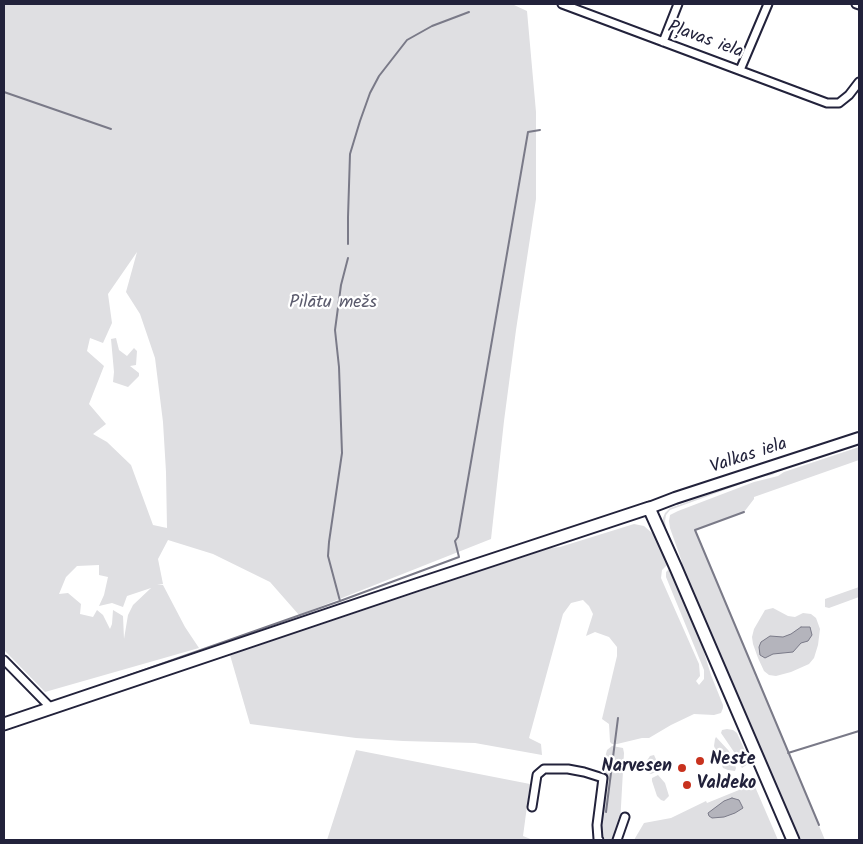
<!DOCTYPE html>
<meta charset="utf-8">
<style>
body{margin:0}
#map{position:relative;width:863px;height:844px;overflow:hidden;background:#fff;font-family:Kalam,sans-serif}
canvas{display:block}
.frame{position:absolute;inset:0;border:5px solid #22223b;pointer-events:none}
</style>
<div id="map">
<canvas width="863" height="844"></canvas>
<div class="frame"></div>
</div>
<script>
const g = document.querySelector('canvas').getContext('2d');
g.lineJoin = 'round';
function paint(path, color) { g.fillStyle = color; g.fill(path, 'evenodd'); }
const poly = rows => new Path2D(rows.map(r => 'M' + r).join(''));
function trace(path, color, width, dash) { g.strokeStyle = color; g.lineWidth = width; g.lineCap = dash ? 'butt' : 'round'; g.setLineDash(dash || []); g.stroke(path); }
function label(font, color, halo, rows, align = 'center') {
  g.font = font + ' Kalam,sans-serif'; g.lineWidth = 4.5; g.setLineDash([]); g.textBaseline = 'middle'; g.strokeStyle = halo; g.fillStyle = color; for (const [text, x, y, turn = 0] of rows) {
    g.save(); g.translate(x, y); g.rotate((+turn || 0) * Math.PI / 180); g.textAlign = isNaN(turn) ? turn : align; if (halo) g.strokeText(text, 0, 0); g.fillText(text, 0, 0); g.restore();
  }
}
paint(poly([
 [4,4,514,4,514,5,527,11,536,112,536,199,516,330,504,421,491,539,299,615,270,582,213,554,168,540,158,559,163,584,157,585,163,585,185,627,199,648,45,692,4,650],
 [137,252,126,292,140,314,155,358,163,422,166,472,167,528,153,525,131,465,107,442,93,434,106,424,89,404,104,366,87,351,90,338,103,343,112,323,108,294],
 [99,565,99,575,108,577,104,595,99,606,112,603,123,607,127,596,151,588,133,605,128,615,124,639,123,616,113,610,112,624,110,629,103,615,97,610,93,617,80,614,81,604,68,593,59,594,66,577,77,566],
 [116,338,119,350,127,356,134,348,137,351,136,365,130,366,139,373,139,376,128,387,113,382,114,372,111,339],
 [859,447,859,460,754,497,754,499,744,512,695,530,825,840,798,840,766,765,748,720,730,680,681,566,682,562,670,528,669,521,670,515,678,511,754,482,778,476,784,472],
 [786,467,772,475,760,477,670,510,666,515,665,521,666,528,680,561,678,563,663,523,663,518,665,513,670,508],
 [634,524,644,526,652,533,659,544,667,565,662,570,661,578,699,664,700,676,696,681,699,685,704,679,704,670,666,577,666,572,669,569,681,596,703,649,711,675,723,705,723,708,721,713,714,715,694,714,671,725,649,738,642,738,617,744,612,744,610,742,609,724,602,719,617,656,617,647,609,637,595,632,586,636,593,614,589,606,583,600,571,603,563,614,529,738,541,744,542,755,475,743,403,741,356,738,250,724,230,655,550,548,560,547],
 [859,587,859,597,829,608,825,607,825,599],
 [773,608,788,616,795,617,803,613,811,614,816,618,820,629,818,645,814,658,809,664,791,672,776,676,769,675,764,671,758,658,753,644,752,637,754,629,765,610],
 [727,729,733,730,737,733,749,760,748,764,742,768,739,764,734,752,721,733,722,730],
 [716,737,729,751,734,763,736,768,735,771,728,770,723,768,714,746,715,739],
 [612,746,623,748,624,753,620,824,616,838,613,840,607,840,603,837,600,833,606,782,602,769,607,750],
 [356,750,530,784,523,836,533,840,327,840],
 [654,755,660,768,660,770,651,774,649,773,646,762,650,756],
 [658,775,665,783,669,796,664,801,661,800,657,796,652,781,652,778],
 [750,779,753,782,778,840,634,840,644,823,671,818,706,801,707,803,739,790,738,786,740,783]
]), '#dfdfe2');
const water = poly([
 [801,627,810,627,812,635,808,641,801,643,793,652,773,654,765,658,760,655,759,647,761,642,770,636,783,637,791,634,801,627],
 [732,798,739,800,743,808,735,813,724,817,712,818,709,816,708,813,724,801,732,798]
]);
paint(water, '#b4b4bc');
trace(water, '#7a7a88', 1);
trace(poly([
 [4,92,111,129],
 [348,244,348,217,350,154,360,121,370,93,379,76,407,40,432,26,469,12],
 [744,512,695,530,819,825],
 [340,601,328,556,329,542,342,453,339,367,335,330,341,285,348,258],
 [127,676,340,601,459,557,455,541,458,537,528,132,540,130],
 [788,753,859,731],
 [606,812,618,718]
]), '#7a7a88', 2);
const minor = poly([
 [562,4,827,103,839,103,849,95,859,82],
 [856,4,859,5],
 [663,42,678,4],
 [740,70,768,4],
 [4,660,51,708],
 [532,807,537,775,544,769,568,769,584,772,603,778,597,825,598,839,599,840],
 [617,840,625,817]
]);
const secondary = poly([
 [649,508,675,498,859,438]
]);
const trunk = poly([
 [4,724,416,585,649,508,676,568,793,840]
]);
trace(minor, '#22223b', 11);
trace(secondary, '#22223b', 14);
trace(trunk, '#22223b', 15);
trace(minor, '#fff', 7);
trace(secondary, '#fff', 10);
trace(trunk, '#fff', 11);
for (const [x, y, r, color] of [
 [700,761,5,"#c8321e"],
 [682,768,5,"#c8321e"],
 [687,785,5,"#c8321e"]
]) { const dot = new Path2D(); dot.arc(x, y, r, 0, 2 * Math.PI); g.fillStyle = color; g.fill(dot); trace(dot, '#fff', 2); }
label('18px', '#22223b', '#fff', [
 ["Pļavas iela",705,41,20],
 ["Valkas iela",749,457,-18]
]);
label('18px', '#5b5b6d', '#fff', [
 ["Pilātu mežs",333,304]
]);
label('bold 18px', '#22223b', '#fff', [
 ["Neste",710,761],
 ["Narvesen",672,768,"right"],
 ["Valdeko",697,785]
], 'left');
</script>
